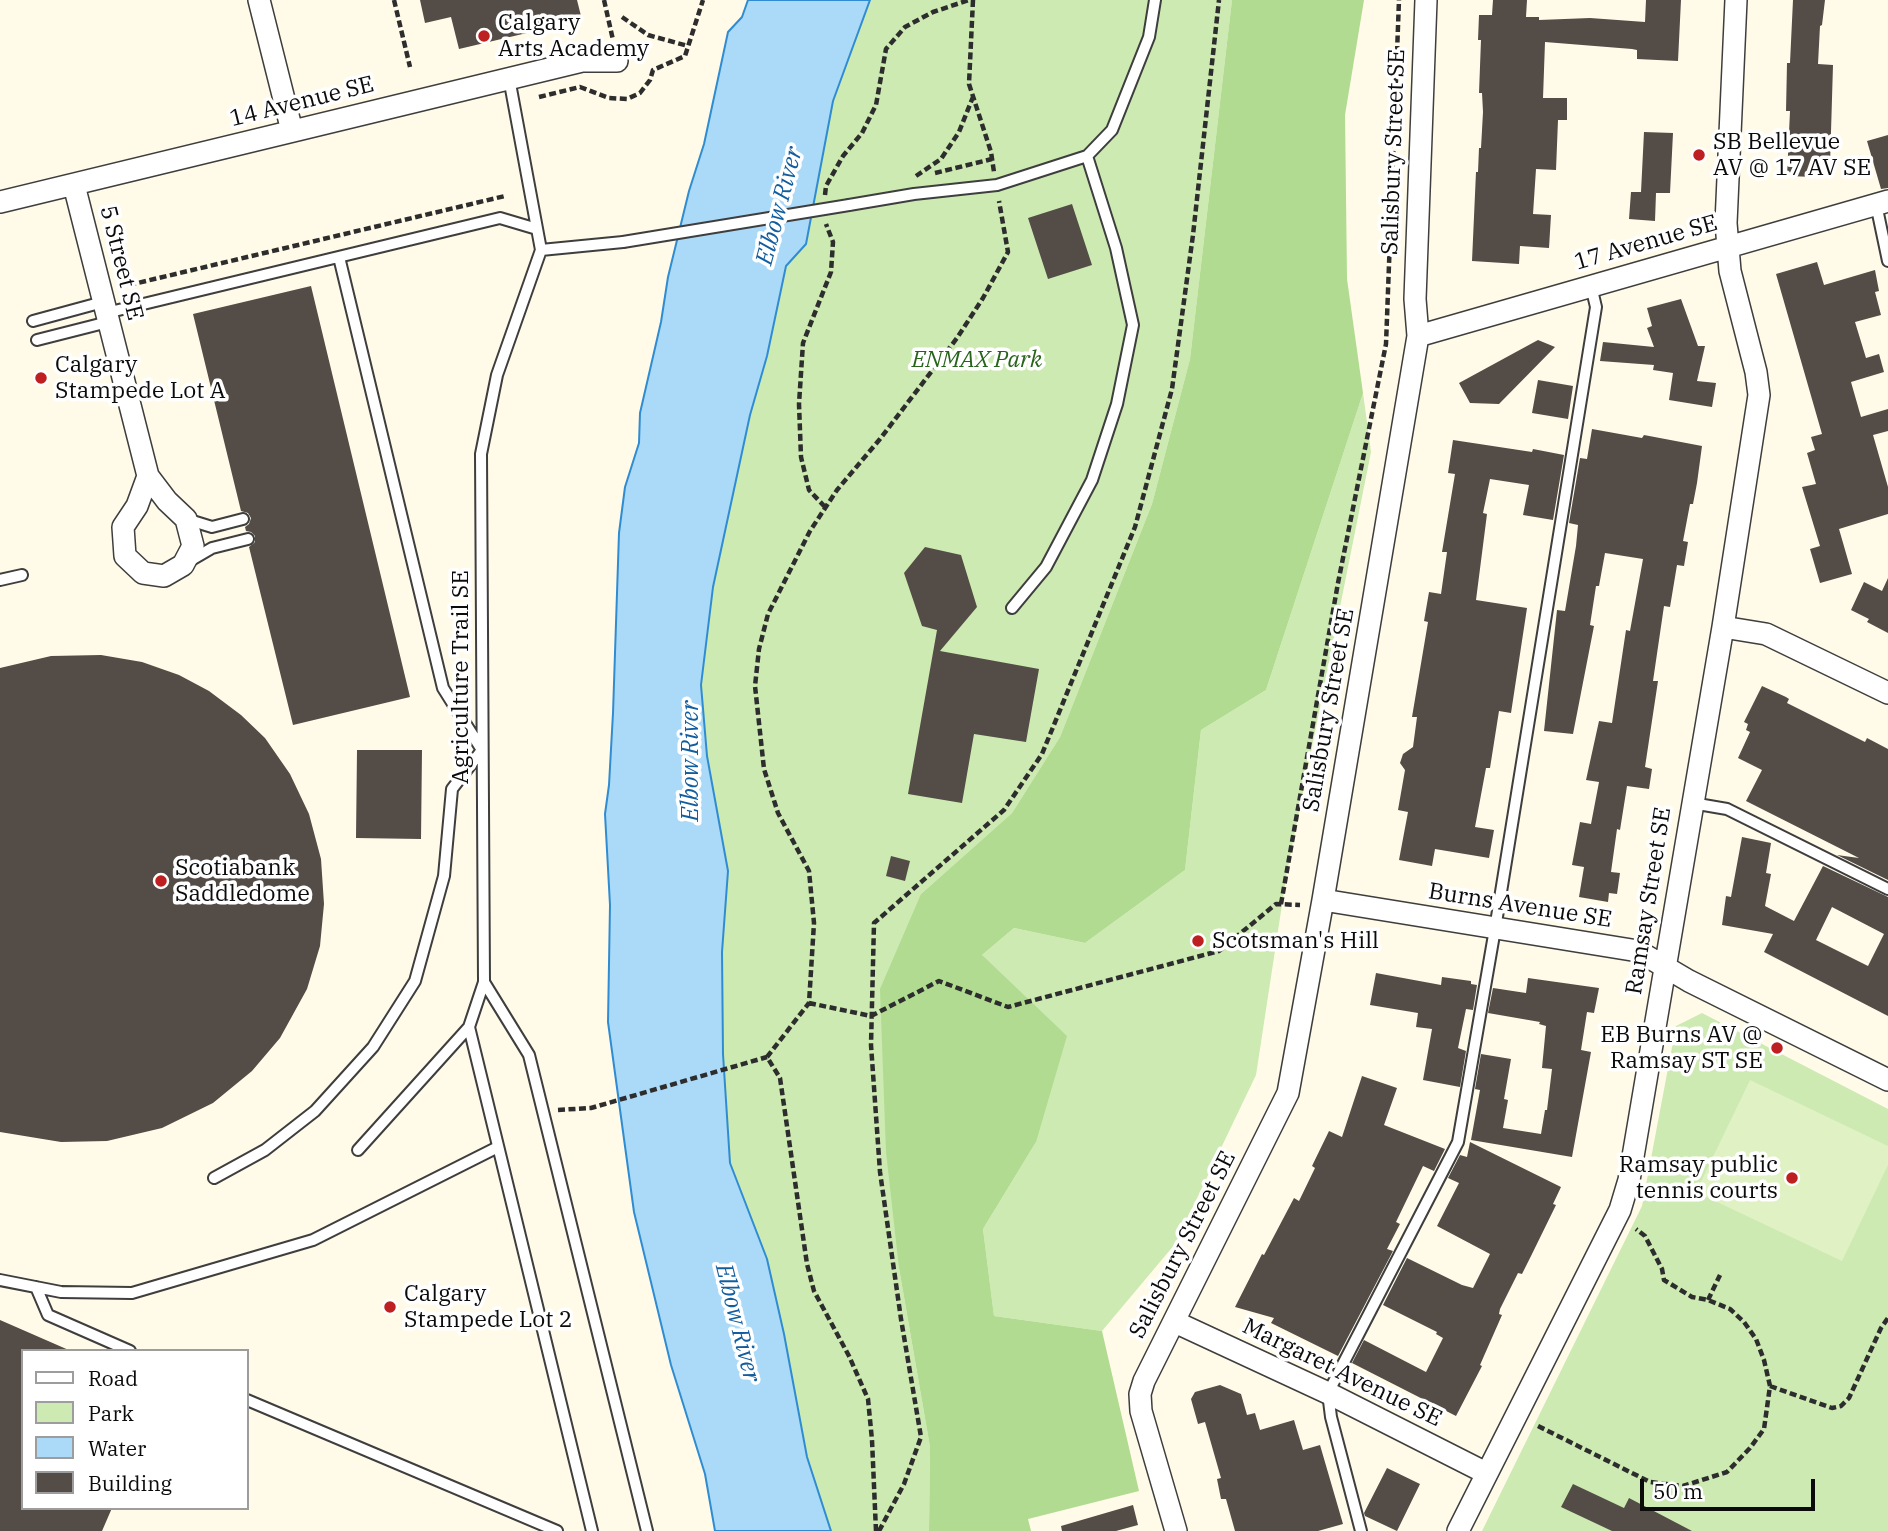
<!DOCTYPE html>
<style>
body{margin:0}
#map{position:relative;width:1888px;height:1531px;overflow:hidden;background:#fffbe8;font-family:"IBM Plex Serif",serif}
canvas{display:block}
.legend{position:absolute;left:21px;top:1349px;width:228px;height:161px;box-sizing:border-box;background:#fff;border:2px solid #9d9d9d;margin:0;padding:9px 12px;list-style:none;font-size:21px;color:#0b0b0b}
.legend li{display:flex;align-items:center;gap:14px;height:35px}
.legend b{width:35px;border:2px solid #9d9d9d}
.scale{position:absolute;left:1640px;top:1479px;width:175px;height:32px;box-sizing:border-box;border:4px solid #0b0b0b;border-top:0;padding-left:9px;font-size:21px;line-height:24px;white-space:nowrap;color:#0b0b0b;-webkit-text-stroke:5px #fff;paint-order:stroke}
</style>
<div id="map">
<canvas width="1888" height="1531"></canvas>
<ul class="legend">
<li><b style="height:9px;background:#fff"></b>Road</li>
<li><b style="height:19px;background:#cdeab2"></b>Park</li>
<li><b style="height:19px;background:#abd9f8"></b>Water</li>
<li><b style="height:19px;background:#544c47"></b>Building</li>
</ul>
<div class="scale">50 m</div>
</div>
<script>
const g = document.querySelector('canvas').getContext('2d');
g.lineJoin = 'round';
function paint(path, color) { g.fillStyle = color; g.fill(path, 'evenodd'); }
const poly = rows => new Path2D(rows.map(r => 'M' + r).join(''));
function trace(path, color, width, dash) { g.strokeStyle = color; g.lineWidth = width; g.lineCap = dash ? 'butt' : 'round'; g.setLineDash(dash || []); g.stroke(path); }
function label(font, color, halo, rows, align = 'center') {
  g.font = font + ' "IBM Plex Serif",serif'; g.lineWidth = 7; g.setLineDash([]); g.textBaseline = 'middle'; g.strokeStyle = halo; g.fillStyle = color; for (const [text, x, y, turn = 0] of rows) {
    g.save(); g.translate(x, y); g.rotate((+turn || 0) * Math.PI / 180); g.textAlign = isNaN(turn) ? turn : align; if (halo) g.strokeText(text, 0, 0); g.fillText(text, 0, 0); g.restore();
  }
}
paint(poly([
 [870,0,1232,0,1190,359,1152,504,1060,737,1012,813,921,894,899,1268,930,1447,929,1531,831,1531,807,1457,784,1334,767,1259,730,1163,723,1054,722,952,728,871,707,756,701,685,713,587,750,415,767,356,786,266,806,244,833,101],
 [1363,393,1371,452,1287,872,1256,1075,1175,1244,1102,1331,994,1316,983,1229,1036,1142,982,955,1014,928,1085,943,1185,870,1201,730,1266,690],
 [1702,1013,1888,1109,1888,1531,1482,1531,1642,1206,1676,1026]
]), '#cdeab2');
paint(poly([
 [1232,0,1364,0,1345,115,1347,279,1363,393,1266,690,1201,730,1185,870,1085,943,1014,928,982,955,1067,1036,1036,1142,983,1229,994,1316,1102,1331,1139,1491,1028,1519,1031,1531,929,1531,930,1447,899,1268,886,1152,880,989,921,894,1012,813,1060,737,1152,504,1190,359]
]), '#b0db90');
paint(poly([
 [1750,1080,1888,1146,1888,1165,1842,1261,1696,1192]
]), '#e0f1c4');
const water = poly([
 [748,0,870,0,833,101,806,244,786,266,767,356,750,415,713,587,701,685,707,756,728,871,722,952,723,1054,730,1163,767,1259,784,1334,807,1457,831,1531,715,1531,705,1474,671,1365,634,1212,608,1022,610,905,605,814,609,785,613,713,619,533,625,487,639,443,640,413,661,322,668,277,689,191,704,144,728,32,742,17,748,0]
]);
paint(water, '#abd9f8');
trace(water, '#308cd1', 2);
paint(poly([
 [420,0,577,0,582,20,459,49,451,17,425,23],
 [1493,0,1527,0,1526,17,1539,17,1539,20,1590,18,1645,22,1646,0,1681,0,1678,61,1637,59,1637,50,1632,49,1545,42,1543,98,1567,98,1567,120,1558,120,1556,170,1536,169,1533,214,1551,215,1549,248,1520,246,1519,264,1472,261,1476,172,1478,172,1479,148,1481,148,1483,112,1482,93,1479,93,1481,40,1478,40,1479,15,1492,15],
 [1793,0,1825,0,1822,25,1820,26,1818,64,1833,65,1830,165,1815,165,1815,177,1787,176,1790,111,1786,111,1787,63,1790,63],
 [1644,132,1673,133,1670,193,1656,193,1655,221,1629,219,1631,192,1641,192],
 [1888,135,1888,188,1881,189,1867,141],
 [1072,204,1092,265,1048,279,1028,218],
 [1817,262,1824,285,1875,270,1879,291,1875,292,1881,315,1855,322,1866,358,1879,354,1884,372,1851,382,1861,417,1888,409,1888,431,1873,435,1888,487,1888,514,1839,529,1852,574,1820,583,1810,549,1820,546,1802,487,1816,484,1807,453,1815,450,1811,437,1822,434,1776,274],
 [311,286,410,697,293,725,249,547,255,542,255,536,251,532,246,531,245,527,249,524,251,518,248,513,241,511,193,314],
 [1681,299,1698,346,1705,346,1697,381,1716,383,1712,407,1669,400,1673,373,1653,370,1654,365,1600,361,1603,342,1654,347,1647,328,1652,326,1647,308],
 [1538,340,1555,347,1499,404,1470,403,1459,383],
 [1538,380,1573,386,1568,419,1532,413],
 [1592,429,1642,438,1644,435,1702,446,1697,483,1693,504,1690,504,1683,541,1688,542,1684,566,1677,565,1670,607,1664,606,1653,681,1658,681,1645,767,1652,769,1649,789,1627,786,1620,830,1617,829,1611,872,1620,873,1617,894,1609,893,1608,902,1579,897,1584,867,1572,865,1580,822,1591,824,1599,782,1586,780,1599,721,1612,723,1626,630,1630,631,1643,559,1605,553,1599,586,1596,586,1590,625,1594,626,1573,734,1544,731,1557,610,1565,611,1576,546,1578,525,1569,523,1580,458,1587,459],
 [1453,440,1532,452,1533,449,1564,455,1553,520,1523,515,1529,485,1490,479,1483,513,1487,514,1476,600,1527,608,1511,713,1499,711,1490,768,1486,768,1475,827,1494,830,1489,858,1435,849,1432,866,1399,860,1408,812,1398,810,1405,770,1400,763,1403,754,1413,747,1417,717,1412,717,1428,622,1424,621,1429,592,1441,594,1447,552,1442,552,1455,474,1448,473],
 [925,547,961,555,977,607,940,651,1039,669,1026,742,974,734,962,803,908,794,937,630,922,626,904,573],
 [1888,578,1888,633,1867,622,1869,619,1851,610,1864,582,1882,591],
 [101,655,142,662,179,675,209,691,241,715,265,738,290,774,309,814,321,859,324,904,320,946,307,989,280,1038,252,1071,213,1103,162,1128,107,1141,61,1142,0,1132,0,668,51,656],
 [1762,686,1786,697,1789,699,1787,703,1865,742,1867,738,1888,749,1888,880,1837,855,1859,858,1746,801,1762,770,1738,758,1750,732,1746,730,1748,724,1744,722],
 [357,750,422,750,421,839,356,838],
 [1742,837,1771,843,1766,873,1771,874,1765,906,1794,921,1823,866,1888,897,1888,1016,1764,952,1773,934,1722,925,1726,896,1731,897],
 [1832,907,1884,934,1868,966,1816,940],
 [891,856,910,861,905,881,886,876],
 [1376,973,1441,985,1442,977,1471,981,1471,984,1477,985,1473,1010,1466,1009,1458,1048,1466,1051,1460,1087,1423,1080,1432,1029,1416,1027,1418,1013,1370,1005],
 [1528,978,1599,988,1594,1013,1587,1012,1581,1050,1591,1052,1572,1157,1471,1140,1480,1090,1475,1089,1481,1054,1511,1059,1504,1099,1508,1100,1503,1128,1541,1134,1545,1110,1547,1110,1552,1069,1542,1068,1546,1026,1539,1024,1540,1022,1488,1013,1493,988,1526,993],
 [1362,1076,1397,1088,1384,1125,1445,1149,1434,1171,1423,1166,1396,1222,1400,1224,1387,1249,1393,1251,1338,1356,1271,1323,1274,1318,1235,1307,1262,1254,1264,1255,1294,1198,1299,1201,1315,1168,1312,1166,1329,1131,1342,1137],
 [1470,1142,1561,1187,1553,1204,1556,1205,1532,1254,1522,1274,1518,1273,1500,1309,1499,1314,1502,1315,1480,1365,1482,1366,1456,1416,1352,1363,1364,1340,1426,1372,1443,1338,1436,1334,1437,1332,1383,1305,1407,1258,1462,1285,1473,1288,1490,1254,1437,1226,1459,1183,1448,1178,1460,1155,1467,1157],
 [0,1320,71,1351,23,1351,23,1508,112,1508,102,1531,0,1531],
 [1220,1385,1241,1394,1247,1415,1255,1413,1260,1430,1294,1420,1303,1450,1320,1445,1343,1524,1318,1531,1235,1531,1226,1499,1221,1499,1217,1479,1221,1478,1205,1422,1198,1424,1191,1399,1195,1392],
 [1387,1468,1420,1484,1397,1531,1365,1516,1364,1513],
 [1573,1484,1624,1508,1629,1498,1692,1531,1612,1531,1561,1507],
 [1133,1505,1138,1525,1116,1531,1062,1531,1061,1526]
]), '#544c47');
const lane = poly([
 [509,78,541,250],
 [1876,204,1888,261],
 [849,205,914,194,997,185,1087,156,1112,130,1149,37,1155,0],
 [106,313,500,218,537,229],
 [33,321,103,302],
 [37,340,108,322],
 [186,519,212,527,243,519],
 [188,562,212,548,248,539],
 [0,580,22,575],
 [1012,608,1046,567,1092,480,1117,404,1133,325,1116,248,1087,156],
 [1692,803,1727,809,1888,889],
 [484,982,529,1055,647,1531],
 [469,1027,592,1531],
 [358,1150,469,1027,484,982,481,454,497,375,541,250,623,242],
 [214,1178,265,1150,315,1111,373,1047,415,981,444,876,452,789,482,750,443,688,339,257],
 [0,1280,61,1292,132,1293,313,1240,498,1147],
 [36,1287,48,1315,130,1351],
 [247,1400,557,1531],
 [1361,1531,1331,1417,1328,1393,1458,1142,1495,929,1596,307,1591,286]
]);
const street = poly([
 [259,0,292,131],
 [74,185,148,476,167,501,186,519,193,546,183,565,164,576,143,573,125,556,123,527,137,506,148,476],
 [0,202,582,61,617,61],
 [1418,336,1888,201],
 [1723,627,1766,634,1888,693],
 [1323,900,1638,951,1689,981,1888,1080],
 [1175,1322,1328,1393,1486,1473],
 [1176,1531,1141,1411,1140,1394,1144,1381,1288,1093,1323,900,1418,336,1415,299,1426,0],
 [1458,1531,1620,1210,1629,1180,1723,627,1759,395,1756,372,1730,271,1726,223,1736,0]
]);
trace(lane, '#3e3e3e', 14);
trace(street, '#3e3e3e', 24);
trace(poly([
 [394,0,410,67],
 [604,0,613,40],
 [973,0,969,84,991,152,994,172],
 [622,17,648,35,688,46],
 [539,97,580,87,609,98,627,99,640,93,650,80,653,70,685,56,703,0],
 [935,173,992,159],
 [916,176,941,159,959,132,973,97],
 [825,195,826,186,843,156,862,133,876,105,886,49,905,27,933,12,969,0],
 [129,285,505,196],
 [825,507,809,490,801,457,799,404,803,343,831,272,833,242,826,224],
 [1281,904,1338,583,1386,344,1399,0],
 [809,1003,871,1016,939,981,1008,1007,1219,951,1276,904,1300,905],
 [558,1110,591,1108,767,1057],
 [1708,1300,1720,1275],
 [1770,1386,1832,1408,1841,1406,1849,1398,1881,1328,1888,1318],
 [1538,1426,1650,1482,1683,1486,1727,1472,1750,1448,1764,1429,1770,1386,1764,1360,1756,1339,1744,1322,1730,1309,1708,1300,1692,1297,1664,1280,1662,1269,1645,1236,1636,1229],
 [876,1531,872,1440,868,1399,849,1356,814,1291,807,1264,780,1078,767,1057,809,1003,814,923,809,871,778,813,764,769,755,686,759,649,768,614,810,531,837,490,880,439,957,338,983,298,1008,252,999,201],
 [879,1531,904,1484,921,1437,901,1319,880,1172,871,1045,874,923,1004,810,1042,754,1135,527,1172,389,1193,235,1219,0]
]), '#2d2d2d', 4.5, [7, 3.5]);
trace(lane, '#fff', 10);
trace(street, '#fff', 21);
const laneBridge = poly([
 [623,242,849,205]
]);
trace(laneBridge, '#3e3e3e', 14, []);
trace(laneBridge, '#fff', 10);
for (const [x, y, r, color] of [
 [484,36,7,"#be1f21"],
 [1699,155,7,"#be1f21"],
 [41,378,7,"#be1f21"],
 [161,881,7,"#be1f21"],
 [1198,941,7,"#be1f21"],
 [1777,1048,7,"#be1f21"],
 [1792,1178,7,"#be1f21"],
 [390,1307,7,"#be1f21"]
]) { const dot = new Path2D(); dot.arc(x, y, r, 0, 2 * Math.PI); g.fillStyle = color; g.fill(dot); trace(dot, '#fff', 2.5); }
label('23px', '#0b0b0b', '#fff', [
 ["Calgary",498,23],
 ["Arts Academy",498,49],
 ["SB Bellevue",1713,142],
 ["AV @ 17 AV SE",1713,168],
 ["Calgary",55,365],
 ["Stampede Lot A",55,391],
 ["Scotiabank",175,868],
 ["Saddledome",175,894],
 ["Scotsman's Hill",1212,941],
 ["EB Burns AV @",1763,1035,"right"],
 ["Ramsay ST SE",1763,1061,"right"],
 ["Ramsay public",1778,1165,"right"],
 ["tennis courts",1778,1191,"right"],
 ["Calgary",404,1294],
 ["Stampede Lot 2",404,1320]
], 'left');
label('23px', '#0b0b0b', '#fff', [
 ["14 Avenue SE",302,102,-14],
 ["Salisbury Street SE",1394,152,-88],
 ["17 Avenue SE",1646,243,-16],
 ["5 Street SE",121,263,76],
 ["Agriculture Trail SE",461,677,-90],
 ["Salisbury Street SE",1329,710,-80],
 ["Ramsay Street SE",1649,901,-81],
 ["Burns Avenue SE",1520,906,9],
 ["Salisbury Street SE",1183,1245,-63],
 ["Margaret Avenue SE",1342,1373,26]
]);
label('italic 23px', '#27641a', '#fff', [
 ["ENMAX Park",977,360]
]);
label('italic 24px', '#115d9f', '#fff', [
 ["Elbow River",780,206,-75],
 ["Elbow River",691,761,-90],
 ["Elbow River",737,1323,76]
]);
</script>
